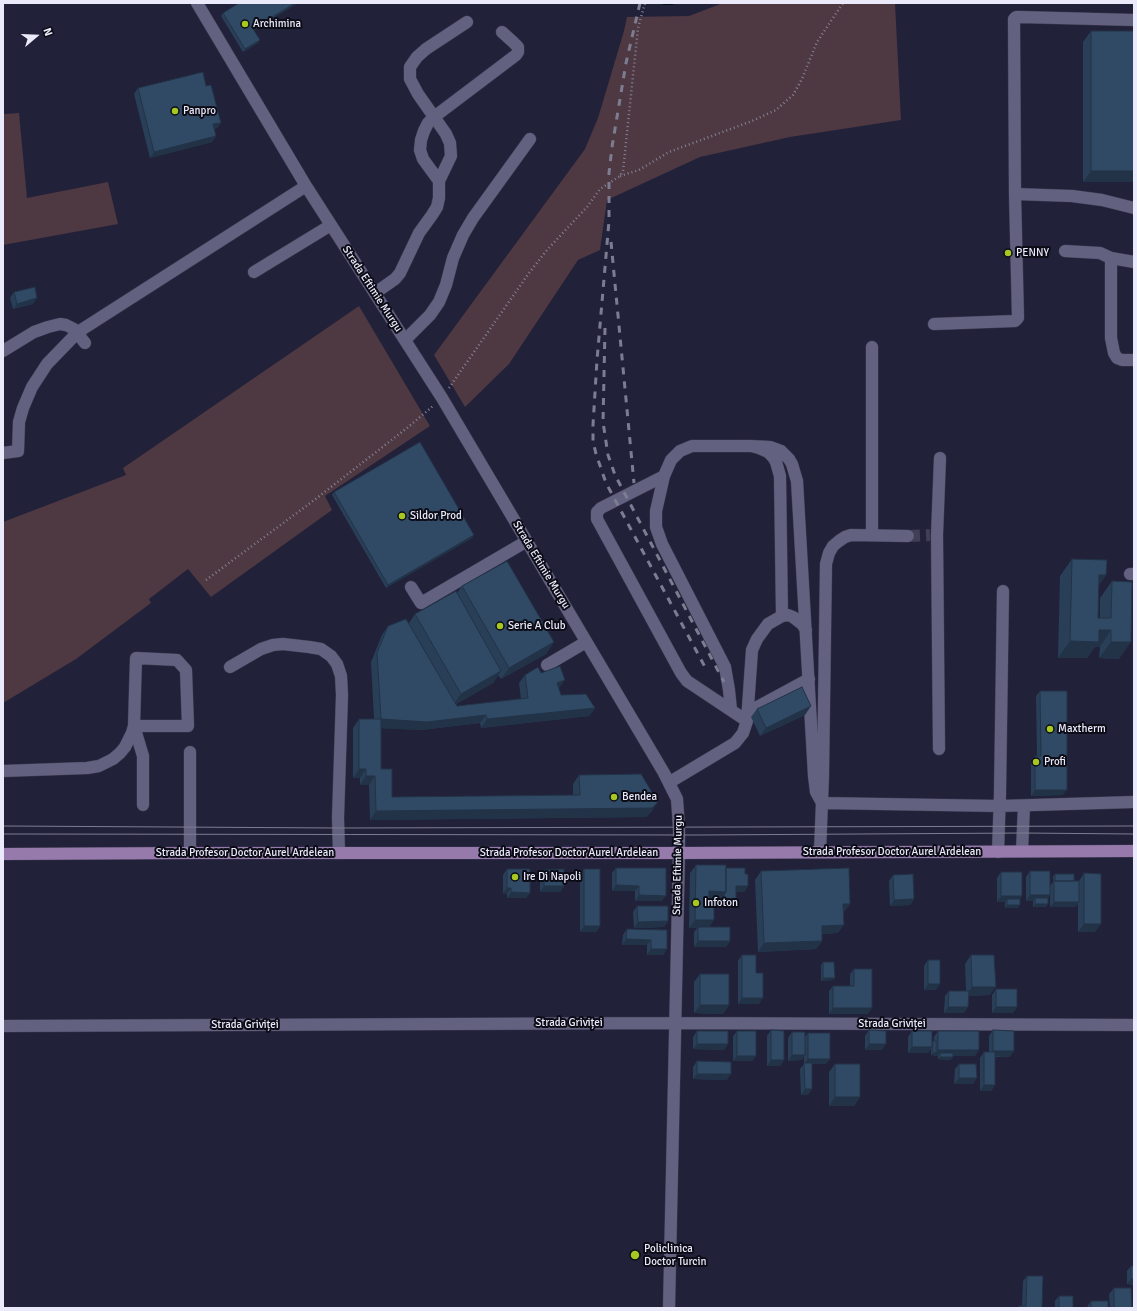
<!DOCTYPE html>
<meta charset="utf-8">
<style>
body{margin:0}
#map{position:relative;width:1137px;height:1311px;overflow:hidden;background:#22213a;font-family:Signika,sans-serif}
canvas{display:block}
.frame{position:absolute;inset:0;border:4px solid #eaeafb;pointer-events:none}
.north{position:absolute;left:16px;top:16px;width:40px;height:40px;-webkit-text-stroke:3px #0c0c17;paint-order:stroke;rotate:71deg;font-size:11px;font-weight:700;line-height:16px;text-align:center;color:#eaeafb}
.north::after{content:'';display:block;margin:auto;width:14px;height:18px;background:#eaeafb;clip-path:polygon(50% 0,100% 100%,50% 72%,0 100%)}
</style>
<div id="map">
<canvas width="1137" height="1311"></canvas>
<div class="frame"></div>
<div class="north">N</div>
</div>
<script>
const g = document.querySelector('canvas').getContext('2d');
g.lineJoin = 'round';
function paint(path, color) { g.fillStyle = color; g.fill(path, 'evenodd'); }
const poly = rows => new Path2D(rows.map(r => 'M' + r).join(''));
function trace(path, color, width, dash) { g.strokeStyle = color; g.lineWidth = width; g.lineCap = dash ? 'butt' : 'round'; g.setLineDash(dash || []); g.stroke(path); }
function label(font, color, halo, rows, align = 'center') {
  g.font = font + ' Signika,sans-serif'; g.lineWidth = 4; g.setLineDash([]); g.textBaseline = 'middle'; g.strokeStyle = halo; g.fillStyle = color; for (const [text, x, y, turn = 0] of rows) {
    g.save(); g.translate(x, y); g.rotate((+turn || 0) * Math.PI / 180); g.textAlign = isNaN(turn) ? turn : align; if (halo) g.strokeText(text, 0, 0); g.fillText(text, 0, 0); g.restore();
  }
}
paint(poly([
 [723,3,895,3,901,120,790,137,700,157,607,200,600,250,578,260,509,364,465,407,434,355,585,149,598,118,624,31,627,17,689,16],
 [19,113,27,198,108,182,118,224,3,245,3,114],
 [359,306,430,426,325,496,332,510,211,597,188,569,149,599,151,603,76,659,3,703,3,522,126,475,123,468]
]), '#4e3841');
trace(poly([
 [664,3,672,3]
]), '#000e15', 4);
trace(poly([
 [908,536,930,535]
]), '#403f57', 12, [12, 6]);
const minor = poly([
 [197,3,306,186,442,398,664,773,677,799,679,828,679,853,669,1308],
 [439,181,423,159,420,150,421,140,424,131,428,123,434,117,516,55,518,52,518,47,513,42,502,32],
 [1015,194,1072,196,1102,200,1134,208],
 [1065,251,1100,253,1111,258,1134,262],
 [1111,258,1111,338,1114,353,1117,358,1122,360,1134,360],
 [254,272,331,225],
 [375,293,395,279,400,273,419,233,432,215,437,207,439,198,439,181,451,156,450,143,446,134,418,94,410,79,410,67,417,57,426,49,467,22],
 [934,324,1015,321,1018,318,1015,194,1014,19,1016,17,1020,17,1134,20],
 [405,340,430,315,439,302,446,285,453,258,463,235,473,218,530,139],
 [872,347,872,535],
 [3,351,34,332,48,327,60,324,66,325,74,329,85,343],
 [750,446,770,447,781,451,789,459,792,464,797,481,814,776,816,792,822,803,1000,806,1134,802],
 [3,453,18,451,19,422,23,408,32,387,47,364,78,332,306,186],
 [664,476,601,508,597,512,597,519,681,673,687,681,747,721],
 [1130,574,1134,574],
 [411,587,421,603,527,541],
 [547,665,586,642],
 [230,667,261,649,273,645,283,644,309,647,321,649,331,656,337,664,341,676,342,695,338,818,339,853],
 [731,710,729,690,725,667,662,544,656,527,656,511,664,476,671,460,680,451,692,446,750,446,759,448,768,452,773,457,776,462,780,476,782,616],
 [748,712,809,679],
 [134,726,143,756,143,805],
 [939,749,937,535,940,458],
 [3,771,87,768,99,766,113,759,120,753,125,747,132,733,134,726,136,658,177,660,186,670,188,726,134,726],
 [670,782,735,743,743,733,747,721,752,650,757,639,768,624,782,616,788,615,793,617,802,624,806,630],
 [1022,851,1024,806],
 [820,852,823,776,826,564,829,553,833,546,839,541,845,537,851,535,908,536],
 [998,852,1000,793,1003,591],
 [190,853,190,752],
 [3,1026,674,1023,1134,1025]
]);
const major = poly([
 [3,854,190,853,679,853,1134,851]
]);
trace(minor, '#3d3a50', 13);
trace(major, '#3d3a50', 13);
trace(poly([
 [620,176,639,170,669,152,752,121,776,110,793,95,802,79,817,42,843,3],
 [449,388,529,273,547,250,587,207,600,189,620,176,623,171,638,28,645,3],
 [206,580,313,501,407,428,433,406]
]), '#848398', 2.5, [1, 3]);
trace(minor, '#626280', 12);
trace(major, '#967aac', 12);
trace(poly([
 [3,826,338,828,1134,826],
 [3,834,698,835,1023,833,1134,834]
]), '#7d7d92', 1);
trace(poly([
 [640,3,626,63,612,147,609,173,609,221,597,360,593,425,593,441,596,454,606,483,705,667],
 [611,242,634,483],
 [605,328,603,422,608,455,615,475,724,682]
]), '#7d7d92', 3, [7, 7]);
paint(poly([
 [239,3,298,3,254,30,260,40,258,43,243,52,221,16,223,13],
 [1091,31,1134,182,1083,182,1083,42],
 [206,86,221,123,217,128,214,129,216,136,212,142,150,158,134,94,138,88],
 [14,292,33,304,13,309,10,298],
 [334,492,474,535,472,538,386,588,332,495],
 [1072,559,1106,575,1099,585,1098,618,1100,618,1100,598,1112,581,1119,659,1099,658,1100,647,1095,647,1087,658,1058,658,1060,576],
 [462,586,554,642,546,654,501,679,498,675,493,683,456,704,457,706,521,699,519,683,525,675,541,673,559,688,561,695,595,708,589,716,481,728,480,723,421,730,381,728,381,769,392,797,573,795,573,784,579,775,652,811,646,817,370,820,369,785,360,785,360,778,353,778,353,728,359,719,374,719,371,662,382,635,388,626,409,623,415,614,457,593],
 [1040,691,1063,795,1031,796,1031,762,1035,756,1037,756,1036,696],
 [757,709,805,715,760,736,751,717],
 [696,865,726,868,745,874,748,886,744,892,736,892,732,905,720,905,720,900,714,900,709,927,730,941,726,947,694,947,694,932,697,928,689,928,690,873],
 [616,868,662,901,635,901,635,891,612,891,612,873],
 [507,869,530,893,526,898,507,898,507,894,503,893,503,875],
 [584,869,600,926,596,932,580,932,580,875],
 [544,870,564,886,560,892,540,892,540,875],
 [761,871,850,904,844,912,838,933,822,934,822,941,816,949,758,952,755,880],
 [1030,871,1050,895,1048,898,1046,907,1033,907,1033,901,1026,901,1026,877],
 [1001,872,1022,896,1020,899,1018,908,1005,908,1005,902,997,902,997,878],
 [1084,873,1095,932,1078,932,1078,904,1075,907,1050,907,1050,886,1053,882,1053,876,1055,874,1074,881,1079,881],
 [893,875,914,899,910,905,890,906,889,881],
 [637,906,668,921,664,927,634,928,633,912],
 [627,929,667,930,667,949,663,955,647,955,647,945,622,945,623,935],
 [742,955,756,973,759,1004,738,1004,738,961],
 [971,955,990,995,969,996,968,1007,964,1013,944,1013,945,996,949,991,966,991,965,964],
 [928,960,936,990,924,990,924,966],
 [823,962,835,978,833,980,821,981,821,965],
 [854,969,868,1014,829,1014,829,991,833,986,850,986,850,974],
 [700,974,729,1005,723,1014,694,1013,694,982],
 [996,989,1017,1007,1013,1013,992,1013,992,995],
 [771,1030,784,1060,780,1066,767,1066,767,1036],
 [869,1030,882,1050,865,1050,865,1036],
 [993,1030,1010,1057,995,1057,995,1085,991,1091,980,1091,980,1058,984,1052,989,1052,989,1036],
 [697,1031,724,1050,693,1049,693,1037],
 [737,1031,756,1056,752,1061,733,1061,733,1036],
 [912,1031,932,1042,933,1041,934,1041,934,1037,938,1031,975,1056,953,1056,950,1060,938,1059,938,1056,931,1055,931,1048,928,1053,908,1053,908,1037],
 [792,1032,805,1037,808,1033,826,1064,812,1064,812,1089,808,1095,801,1095,800,1069,804,1064,804,1057,801,1060,788,1061,788,1038],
 [697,1061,727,1080,693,1079,693,1067],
 [835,1064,860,1097,854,1106,829,1106,829,1072],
 [959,1064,973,1084,954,1084,955,1069],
 [1131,1266,1134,1266,1134,1285,1127,1284,1127,1271],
 [1027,1276,1042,1308,1018,1308,1019,1306,1022,1306,1023,1281],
 [1114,1288,1132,1308,1110,1308,1109,1294],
 [1059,1296,1073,1308,1055,1308,1055,1301],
 [1091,1301,1108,1308,1087,1308,1087,1307]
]), '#293f57');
paint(poly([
 [295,3,298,3,251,32,253,29],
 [260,40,258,43,243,52,245,49],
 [221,123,217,128,209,130,213,124],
 [216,136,212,142,150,158,154,152],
 [1091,171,1134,171,1134,182,1083,182],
 [37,298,33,304,13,309,17,304],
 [474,535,472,538,386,588,388,585],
 [1099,575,1106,575,1095,591],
 [1099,630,1111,630,1100,647,1095,647,1087,658,1058,658,1070,641],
 [554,642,546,654,501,679,509,668],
 [1111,642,1131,642,1119,659,1099,658],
 [501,671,493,683,453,705,461,694],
 [565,680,559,688,557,683],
 [811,706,805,715,760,736,766,728],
 [595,708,589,716,481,728,487,719],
 [486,715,480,723,421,730,375,728,381,719],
 [359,769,366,769,360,778,353,778],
 [366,776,375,776,369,785,360,785],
 [1035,790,1067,790,1063,795,1031,796],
 [658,802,652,811,646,817,370,820,376,811],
 [616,885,639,886,635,891,612,891],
 [544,886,564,886,560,892,540,892],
 [736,886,748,886,744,892,732,892],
 [507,888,511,888,507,894,503,893],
 [709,891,726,892,720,900,703,900],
 [511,892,530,893,526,898,507,898],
 [639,895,666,896,662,901,635,901],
 [1030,895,1050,895,1046,901,1035,898,1033,901,1026,901],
 [1001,896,1022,896,1018,902,1007,899,1005,902,997,902],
 [724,899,736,899,732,905,720,905],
 [914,899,910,905,890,906,894,900],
 [1054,902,1079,902,1075,907,1050,907],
 [843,904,850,904,844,912,837,913],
 [1035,904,1048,904,1046,907,1033,907],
 [1007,905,1020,905,1018,908,1005,908],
 [695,920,714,920,708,929,698,927,697,928,689,928],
 [668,921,664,927,634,928,638,922],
 [1084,924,1101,924,1095,932,1078,932],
 [844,925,838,933,816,934,822,926],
 [584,926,600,926,596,932,580,932],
 [626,939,651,940,647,945,622,945],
 [698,941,730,941,726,947,694,947],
 [822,941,816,949,758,952,764,943],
 [651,949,667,949,663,955,647,955],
 [823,978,835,978,833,980,821,981],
 [928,984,940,984,936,990,924,990],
 [972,987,996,987,990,995,966,996],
 [742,998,763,998,759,1004,738,1004],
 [700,1005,729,1005,723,1014,694,1013],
 [948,1007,968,1007,964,1013,944,1013],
 [996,1007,1017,1007,1013,1013,992,1013],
 [833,1008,872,1008,868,1014,829,1014],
 [697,1044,728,1044,724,1050,693,1049],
 [869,1044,886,1044,882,1050,865,1050],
 [912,1047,932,1047,928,1053,908,1053],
 [938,1050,979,1050,975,1056,940,1056,940,1053,938,1056,931,1055,933,1053,936,1053],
 [993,1051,1014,1051,1010,1057,989,1056],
 [792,1055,805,1055,801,1060,788,1061],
 [737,1056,756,1056,752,1061,733,1061],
 [940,1057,953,1057,950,1060,938,1059],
 [808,1059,830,1059,826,1064,804,1064],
 [771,1060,784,1060,780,1066,767,1066],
 [697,1074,731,1074,727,1080,693,1079],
 [959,1078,977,1078,973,1084,954,1084],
 [984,1085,995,1085,991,1091,980,1091],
 [805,1089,812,1089,808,1095,801,1095],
 [835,1097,860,1097,854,1106,829,1106],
 [1131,1279,1134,1279,1134,1285,1127,1284]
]), '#223347');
const building = poly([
 [239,3,295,3,253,29,260,40,245,49,223,13,239,3],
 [1091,31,1134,31,1134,171,1091,171,1091,31],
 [203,72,206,86,211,85,221,123,213,124,216,136,154,152,138,88,203,72],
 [35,287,37,298,17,304,14,292,35,287],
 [420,442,474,535,388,585,334,492,420,442],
 [1072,559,1107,560,1106,575,1099,575,1098,618,1111,618,1112,581,1132,582,1131,642,1111,642,1111,630,1099,630,1099,642,1070,641,1072,559],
 [507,561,554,642,509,668,462,586,507,561],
 [456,591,501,671,461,694,415,614,456,591],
 [406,619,457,706,528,698,525,675,538,667,541,673,560,666,565,680,557,683,561,695,586,694,595,708,487,719,486,715,427,722,381,719,377,653,388,626,406,619],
 [802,687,811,706,766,728,757,709,802,687],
 [1040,691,1067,691,1067,790,1035,790,1035,756,1041,756,1040,691],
 [359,719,381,719,381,769,392,769,392,797,580,795,579,775,641,774,658,802,652,808,376,811,375,776,366,776,366,769,359,769,359,719],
 [696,865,726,865,726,892,709,891,709,897,714,898,714,920,695,920,696,865],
 [616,868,666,868,666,896,639,895,639,886,616,885,616,868],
 [726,868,745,868,745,874,748,874,748,886,736,886,736,899,724,899,724,895,726,892,726,868],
 [849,868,850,904,843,904,844,925,822,926,822,941,764,943,761,871,849,868],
 [507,869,530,869,530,893,511,892,511,888,507,888,507,869],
 [564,869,564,886,544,886,544,870,564,869],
 [584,869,600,869,600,926,584,926,584,869],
 [1030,871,1050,871,1050,895,1030,895,1030,871],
 [1001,872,1022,872,1022,896,1001,896,1001,872],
 [1084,873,1101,874,1101,924,1084,924,1084,873],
 [913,874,914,899,894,900,893,875,913,874],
 [1055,874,1074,874,1074,881,1055,881,1055,874],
 [1054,881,1079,881,1079,902,1054,902,1054,881],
 [1035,898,1048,898,1048,904,1035,904,1035,898],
 [1007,899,1020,899,1020,905,1007,905,1007,899],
 [637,906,668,906,668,921,638,922,637,906],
 [698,927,730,927,730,941,698,941,698,927],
 [627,929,667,930,667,949,651,949,651,940,626,939,627,929],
 [742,955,756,955,756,973,763,973,763,998,742,998,742,955],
 [971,955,994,955,996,987,972,987,971,955],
 [928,960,940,960,940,984,928,984,928,960],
 [823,962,834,962,835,978,823,978,823,962],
 [854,969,872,969,872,1008,833,1008,833,986,854,986,854,969],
 [700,974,729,974,729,1005,700,1005,700,974],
 [996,989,1017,989,1017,1007,996,1007,996,989],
 [949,991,969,991,968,1007,948,1007,949,991],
 [771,1030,784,1031,784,1060,771,1060,771,1030],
 [869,1030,886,1031,886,1044,869,1044,869,1030],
 [993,1030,1014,1031,1014,1051,993,1051,993,1030],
 [697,1031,728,1031,728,1044,697,1044,697,1031],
 [737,1031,756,1031,756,1056,737,1056,737,1031],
 [912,1031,932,1031,932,1047,912,1047,912,1031],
 [938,1031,979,1031,979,1050,938,1050,938,1031],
 [792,1032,805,1032,805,1055,792,1055,792,1032],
 [808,1033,830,1033,830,1059,808,1059,808,1033],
 [933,1041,936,1041,936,1053,933,1053,933,1041],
 [984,1052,995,1052,995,1085,984,1085,984,1052],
 [940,1053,953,1053,953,1057,940,1057,940,1053],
 [697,1061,731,1062,731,1074,697,1074,697,1061],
 [804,1063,812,1063,812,1089,805,1089,804,1063],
 [835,1064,860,1064,860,1097,835,1097,835,1064],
 [959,1064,976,1064,977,1078,959,1078,959,1064],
 [1131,1266,1134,1266,1134,1279,1131,1279,1131,1266],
 [1027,1276,1043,1276,1042,1308,1019,1308,1019,1306,1026,1306,1027,1276],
 [1114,1288,1131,1288,1132,1308,1114,1308,1114,1288],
 [1059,1296,1073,1296,1073,1308,1059,1308,1059,1296],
 [1091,1301,1108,1301,1108,1308,1091,1308,1091,1301]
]);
paint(building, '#304965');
trace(building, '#223347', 1);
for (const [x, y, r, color] of [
 [245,24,4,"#a6c821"],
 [175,111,4,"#a6c821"],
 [1008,253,4,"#a6c821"],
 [402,516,4,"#a6c821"],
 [500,626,4,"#a6c821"],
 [1050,729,4,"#a6c821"],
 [1036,762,4,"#a6c821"],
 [614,797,4,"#a6c821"],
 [515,877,4,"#a6c821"],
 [696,903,4,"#a6c821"],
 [635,1255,5,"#a6c821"]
]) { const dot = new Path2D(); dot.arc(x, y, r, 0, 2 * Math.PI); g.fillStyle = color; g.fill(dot); trace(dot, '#0c0c17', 1.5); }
label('11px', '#eaeafb', '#0c0c17', [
 ["Archimina",253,24],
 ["Panpro",183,111],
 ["PENNY",1016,253],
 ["Sildor Prod",410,516],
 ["Serie A Club",508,626],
 ["Maxtherm",1058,729],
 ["Profi",1044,762],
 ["Bendea",622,797],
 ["Ire Di Napoli",523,877],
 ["Infoton",704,903],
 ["Policlinica",644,1249],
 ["Doctor Turcin",644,1262]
], 'left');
label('11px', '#eaeafb', '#0c0c17', [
 ["Strada Eftimie Murgu",372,289,57],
 ["Strada Eftimie Murgu",541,565,59],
 ["Strada Profesor Doctor Aurel Ardelean",892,852],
 ["Strada Profesor Doctor Aurel Ardelean",245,853],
 ["Strada Profesor Doctor Aurel Ardelean",569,853],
 ["Strada Eftimie Murgu",678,865,-89],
 ["Strada Griviței",569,1023],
 ["Strada Griviței",892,1024],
 ["Strada Griviței",245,1025]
]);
</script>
